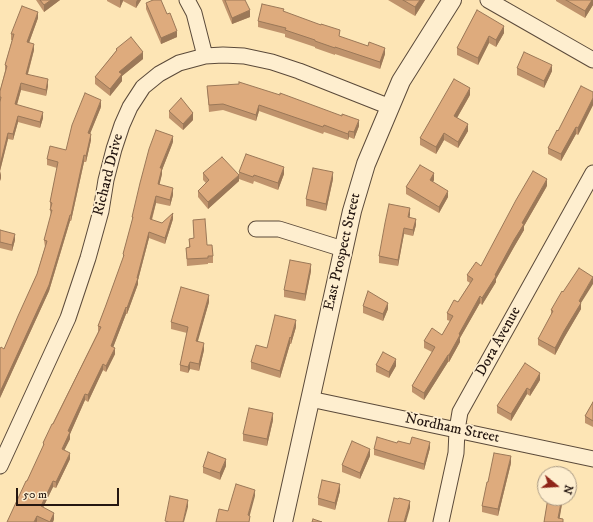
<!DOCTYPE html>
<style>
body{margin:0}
#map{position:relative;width:593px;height:522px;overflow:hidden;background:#fde5b5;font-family:"IM FELL DW Pica",serif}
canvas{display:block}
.north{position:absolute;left:537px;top:466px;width:40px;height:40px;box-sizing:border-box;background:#feeecf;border:1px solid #a79883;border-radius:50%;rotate:108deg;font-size:11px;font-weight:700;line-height:16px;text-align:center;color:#251711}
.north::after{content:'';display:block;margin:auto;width:14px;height:18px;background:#8f2418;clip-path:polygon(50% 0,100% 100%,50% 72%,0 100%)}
.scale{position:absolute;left:16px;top:488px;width:103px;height:18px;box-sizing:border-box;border:2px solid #251711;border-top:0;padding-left:5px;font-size:12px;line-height:14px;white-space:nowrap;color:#251711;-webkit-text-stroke:3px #feeecf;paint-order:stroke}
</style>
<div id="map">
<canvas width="593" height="522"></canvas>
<div class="north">N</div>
<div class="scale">50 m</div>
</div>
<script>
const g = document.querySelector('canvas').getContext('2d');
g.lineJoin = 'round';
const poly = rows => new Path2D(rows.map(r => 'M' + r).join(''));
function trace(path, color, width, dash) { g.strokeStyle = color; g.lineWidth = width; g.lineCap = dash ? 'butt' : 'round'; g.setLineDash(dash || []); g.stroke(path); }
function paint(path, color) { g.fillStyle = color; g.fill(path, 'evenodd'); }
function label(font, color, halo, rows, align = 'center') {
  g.font = font + ' "IM FELL DW Pica",serif'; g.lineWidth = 3.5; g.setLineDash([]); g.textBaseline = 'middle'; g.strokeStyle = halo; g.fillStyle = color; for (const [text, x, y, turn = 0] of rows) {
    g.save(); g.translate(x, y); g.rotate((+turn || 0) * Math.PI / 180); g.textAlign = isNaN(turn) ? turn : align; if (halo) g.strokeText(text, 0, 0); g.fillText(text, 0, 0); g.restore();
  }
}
const minor = poly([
 [187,0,194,13,205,56],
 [488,0,593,60],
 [256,229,279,229,343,249],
 [310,399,593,459],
 [0,466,68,318,88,258,101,211,106,180,114,149,122,125,130,107,143,87,159,74,179,63,205,56,223,55,244,56,272,62,299,71,390,107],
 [441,522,456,453,457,430,460,412,593,173]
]);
const tertiary = poly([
 [283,522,352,211,366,164,401,81,452,0]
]);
trace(minor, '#5b4a3a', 17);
trace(tertiary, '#5b4a3a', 20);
trace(minor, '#feeecf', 15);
trace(tertiary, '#feeecf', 18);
paint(poly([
 [36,0,60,0,44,12],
 [107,0,141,0,136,8,123,1,120,8,107,1],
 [222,0,245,0,250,17,232,24],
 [388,0,425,0,415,16],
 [556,0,593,0,593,5,585,18,556,1],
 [146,3,177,37,161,44,146,9],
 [477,10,504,33,496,47,489,43,478,65,457,55,457,48],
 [284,12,340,37,385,54,380,69,335,54,335,55,315,48,315,47,285,37,285,34,258,27,258,21],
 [38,18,29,43,34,50,28,74,48,86,46,96,21,90,17,105,43,118,40,128,18,122,13,140,8,139,0,171,1,178,0,181,0,91,5,71,5,65,12,40,11,40,11,34],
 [116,49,143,59,122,76,122,81,110,96,95,84,95,77,116,51],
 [517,68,552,71,544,88,517,75],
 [207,86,359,126,354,139,349,137,348,140,324,132,323,134,259,111,256,121,223,110,209,112],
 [593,92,593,105,578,135,576,134,561,161,548,154,548,148,558,131],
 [470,95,457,118,468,131,458,148,444,140,436,154,420,145,420,138],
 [101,107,90,133,91,140,86,162,84,162,71,221,70,221,49,291,0,398,4,349,37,274,45,247,44,240,51,217,50,209,50,202,57,168,47,165,47,159,66,150],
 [169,111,193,120,183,130,169,118],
 [173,142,162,170,162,174,159,185,173,195,170,206,156,203,152,220,162,223,173,219,165,244,149,238,138,280,138,284,127,314,126,314,113,347,115,354,106,372,103,370,88,402,85,400,70,434,70,439,64,450,70,459,56,488,53,487,43,507,54,519,53,522,7,522,43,448,43,443,98,332,98,326,106,305,123,258,123,254,132,221,132,217],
 [239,172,284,174,278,190,254,181,253,184,239,179],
 [203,173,239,181,208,209,198,197,198,191,206,183,203,180],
 [333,179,326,211,306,206,306,199],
 [434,180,433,182,448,197,439,213,406,194,406,187],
 [547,186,524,226,524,230,514,247,496,279,496,282,482,305,480,303,460,338,460,342,449,362,448,362,424,400,412,392,412,386,432,352,424,348,424,341,442,335,450,321,447,320,447,313,458,302,470,283,467,281,467,275,481,266],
 [410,215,409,217,416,225,413,236,404,234,398,266,379,263,379,256],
 [193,220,213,256,213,263,208,263,208,264,187,266,186,248,189,248,189,239,194,238],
 [0,230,15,240,12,251,0,248],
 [311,271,305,301,284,297,284,290],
 [209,302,197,342,204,350,199,371,190,369,188,373,180,371,180,365,187,333,171,329,171,322],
 [581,303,581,309,564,338,555,355,538,345,538,339,551,315,551,310],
 [363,306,388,309,383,321,363,313],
 [296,327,291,344,290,344,280,378,251,369,251,362,267,348],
 [376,365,396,366,389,378,376,372],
 [540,380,530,396,527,394,511,421,497,413,497,406,509,388],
 [593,402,593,427,585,423,585,416],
 [273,420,267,446,243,441,243,434],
 [397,443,410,444,430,448,424,470,374,455,374,449],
 [370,456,360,479,342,472,342,465],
 [511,463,498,516,482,512,482,506,488,482],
 [226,466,220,480,203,473,203,467],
 [573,482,569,500,563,499,559,519,563,522,544,522,548,498,569,498],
 [340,491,335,510,318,505,318,498]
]), '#bf936c');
paint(poly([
 [51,0,60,0,44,12,44,5],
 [120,0,123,0,123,1,120,8],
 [137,0,141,0,136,8,136,2],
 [420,0,425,0,415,16,415,7],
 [592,0,593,0,593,5,585,18,585,11],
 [250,10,250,17,232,24,232,18],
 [38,12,38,18,27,48,27,42],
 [504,26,504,33,496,47,496,40],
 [177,31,177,37,161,44,161,38],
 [489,36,489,43,478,65,478,58],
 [34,44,34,50,26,80,26,74],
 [385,48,385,54,380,69,380,62],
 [143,52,143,59,122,76,122,81,110,96,110,89,119,72],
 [552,65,552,71,544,88,544,81],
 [48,79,48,86,46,96,46,90],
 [21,83,21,90,15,111,15,104],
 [470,88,470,95,454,123,454,116],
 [593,98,593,105,578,135,578,128],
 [101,100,101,107,88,139,88,133],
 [259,105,259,111,256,121,256,115],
 [43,112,43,118,40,128,40,122],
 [193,113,193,120,183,130,183,124],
 [18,116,18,122,13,140,13,134],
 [359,120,359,126,354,139,354,132],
 [468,124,468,131,458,148,458,142],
 [576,127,576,134,561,161,561,154],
 [349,131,349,137,348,140,348,134],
 [8,133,8,139,0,171,0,165],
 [444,133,444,140,436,154,436,147],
 [91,134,91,140,86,162,86,156],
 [173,136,173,142,162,170,162,174,158,191,158,184,160,168],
 [84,155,84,162,71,221,71,215],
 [284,167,284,174,278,190,278,183],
 [1,171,1,178,0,181,0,175],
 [333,172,333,179,326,211,326,204],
 [434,173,434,180,430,187,430,180],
 [239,175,239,181,208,209,208,202],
 [547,179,547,186,524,226,524,230,514,247,496,279,496,282,482,305,482,298,495,275,522,223],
 [173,188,173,195,170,206,170,200],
 [448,191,448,197,439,213,439,207],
 [156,196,156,203,150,225,150,219],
 [410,208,410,215,408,224,408,217],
 [173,213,173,219,165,244,165,238],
 [70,215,70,221,49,291,0,398,0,392],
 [416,219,416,225,413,236,413,230],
 [404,228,404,234,398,266,398,260],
 [149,232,149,238,138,280,138,284,127,314,127,308,137,278],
 [15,234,15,240,12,251,12,245],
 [311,264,311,271,305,301,305,294],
 [593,277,593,284,581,303,581,309,564,338,555,355,555,348,579,301],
 [209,295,209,302,196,348,196,341],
 [480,296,480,303,460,338,460,342,449,362,449,355,459,334],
 [388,303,388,309,383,321,383,314],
 [126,307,126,314,111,353,111,346],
 [296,320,296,327,291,344,291,338],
 [290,337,290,344,280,378,280,371],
 [204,343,204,350,199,371,199,364],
 [115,348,115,354,106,372,106,366],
 [448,355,448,362,424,400,424,393],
 [396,359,396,366,389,378,389,372],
 [190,362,190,369,188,373,188,367],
 [103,364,103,370,88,402,88,395],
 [540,373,540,380,530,396,530,390],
 [527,388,527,394,511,421,511,414],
 [85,394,85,400,70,434,70,439,62,455,62,449,68,431],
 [273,413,273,420,267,446,267,439],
 [430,442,430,448,424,470,424,464],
 [370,449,370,456,360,479,360,473],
 [70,453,70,459,56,488,56,482],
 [511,456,511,463,498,516,498,509],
 [226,459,226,466,220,480,220,473],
 [573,475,573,482,569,500,569,491],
 [53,481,53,487,41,512,41,506],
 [340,484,340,491,335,510,335,503],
 [255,490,255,496,248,522,248,515],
 [562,498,563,498,559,522,558,518],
 [188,500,188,507,184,522,183,522],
 [410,501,410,508,406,522,404,522],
 [54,513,54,519,53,522,50,522],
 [37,516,37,522,34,522]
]), '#9b7858');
const building = poly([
 [40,0,51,0,44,5,40,0],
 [153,0,161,0,167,14,170,13,177,31,161,38,146,3,153,0],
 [225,0,245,0,250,10,232,18,225,0],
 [403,0,420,0,415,7,403,0],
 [566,0,592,0,585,11,566,0],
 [262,4,284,9,283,11,321,25,321,24,340,30,339,36,368,46,369,42,385,48,380,62,335,47,335,48,315,41,315,40,285,30,286,28,258,21,262,4],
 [22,6,38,12,27,42,34,44,26,74,48,79,46,90,21,83,15,104,43,112,40,122,18,116,13,134,8,133,0,165,0,102,1,97,0,97,0,91,7,66,5,65,14,34,11,34,22,6],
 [477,10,504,26,496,40,489,36,478,58,457,48,477,10],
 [131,37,143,52,119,72,122,74,110,89,95,77,117,50,116,49,131,37],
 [524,52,552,65,544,81,517,68,524,52],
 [454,79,470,88,454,116,468,124,458,142,444,133,436,147,420,138,454,79],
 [239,82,280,95,280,93,342,116,342,114,359,120,354,132,349,131,348,134,324,125,323,127,259,105,256,115,223,104,209,105,207,86,239,84,239,82],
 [581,86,593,92,593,98,578,128,576,127,561,154,548,148,557,130,558,131,581,86],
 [85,93,101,100,88,133,91,134,86,156,84,155,71,215,70,215,49,285,0,392,0,349,1,347,4,349,18,316,37,274,47,241,44,240,52,210,50,210,52,203,50,202,58,162,47,159,50,146,66,150,72,125,85,93],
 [181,98,193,113,183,124,169,111,181,98],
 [156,130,173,136,160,168,162,168,158,184,173,188,170,200,156,196,150,219,162,223,173,213,165,238,149,232,137,278,138,278,127,308,126,307,111,346,115,348,106,366,103,364,88,395,85,394,68,431,70,432,62,449,70,453,56,482,53,481,41,506,54,513,50,522,37,516,34,522,7,522,26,481,27,481,44,444,43,443,52,424,53,424,101,327,98,326,106,305,124,255,123,254,133,217,132,217,140,183,149,149,156,130],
 [246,154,284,167,278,183,254,175,253,177,239,172,246,154],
 [222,157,239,175,208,202,198,191,209,180,203,173,222,157],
 [420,165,434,173,430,180,448,191,439,207,406,187,420,165],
 [313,168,333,172,326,204,306,199,313,168],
 [533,171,547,179,522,223,524,224,514,240,495,275,496,276,482,298,480,296,459,334,460,335,449,355,448,355,424,393,412,386,435,347,424,341,432,328,442,335,453,316,447,313,454,300,458,302,473,279,467,275,476,262,481,266,516,200,533,171],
 [389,204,410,208,408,217,416,219,413,230,404,228,398,260,379,256,385,223,389,204],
 [205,219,207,245,212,245,213,256,208,256,208,258,187,259,186,248,190,247,189,239,194,238,193,220,205,219],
 [0,230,15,234,12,245,0,242,0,230],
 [290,260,311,264,305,294,284,290,290,260],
 [579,268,593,277,579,301,581,303,564,331,555,348,538,339,553,311,551,310,562,291,563,292,579,268],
 [181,287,209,295,196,341,204,343,199,364,190,362,188,367,180,365,188,327,171,322,181,287],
 [368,291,388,303,383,314,363,306,368,291],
 [275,315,296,320,291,338,290,337,280,371,251,362,256,345,267,348,275,315],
 [383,352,396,359,389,372,376,365,383,352],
 [525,363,540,373,530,390,527,388,511,414,497,406,525,363],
 [593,402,593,421,585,416,593,402],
 [249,408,273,413,267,439,243,434,249,408],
 [377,437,397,443,398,441,410,444,412,437,430,442,424,464,374,449,377,437],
 [352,441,370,449,360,473,342,465,352,441],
 [208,452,226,459,220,473,203,467,208,452],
 [494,453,511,456,498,509,482,506,487,482,488,482,494,453],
 [551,470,568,474,550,474,551,470],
 [569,474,573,475,569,491,569,474],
 [322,480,340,484,335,503,318,498,322,480],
 [236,484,255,490,248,515,250,516,249,522,216,522,219,509,228,511,236,484],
 [170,496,188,500,183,522,169,522,165,521,170,496],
 [394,498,398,499,399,498,410,501,404,522,388,522,394,498],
 [548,498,562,498,558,518,563,519,563,522,544,522,548,498],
 [313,519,322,522,312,522,313,519]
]);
paint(building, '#deab7d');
trace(building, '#9b7858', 1);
label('15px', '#251711', '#feeecf', [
 ["Richard Drive",109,175,-76],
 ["East Prospect Street",343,252,-77],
 ["Dora Avenue",499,342,-61],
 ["Nordham Street",452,429,12]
]);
</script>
